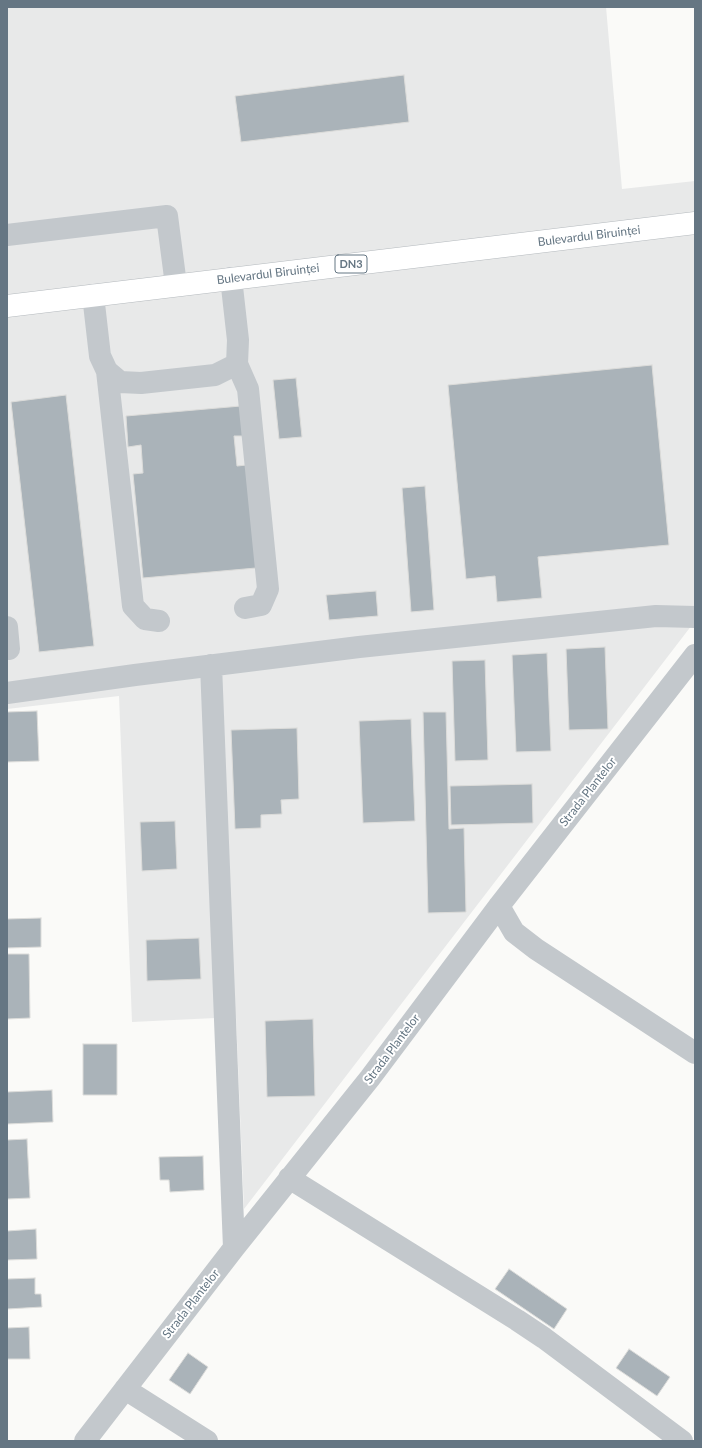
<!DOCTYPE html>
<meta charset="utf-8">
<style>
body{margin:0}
#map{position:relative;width:702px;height:1448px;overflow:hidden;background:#fafaf8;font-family:Lato,sans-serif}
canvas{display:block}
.frame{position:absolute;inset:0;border:8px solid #657683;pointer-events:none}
</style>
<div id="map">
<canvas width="702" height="1448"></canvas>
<div class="frame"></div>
</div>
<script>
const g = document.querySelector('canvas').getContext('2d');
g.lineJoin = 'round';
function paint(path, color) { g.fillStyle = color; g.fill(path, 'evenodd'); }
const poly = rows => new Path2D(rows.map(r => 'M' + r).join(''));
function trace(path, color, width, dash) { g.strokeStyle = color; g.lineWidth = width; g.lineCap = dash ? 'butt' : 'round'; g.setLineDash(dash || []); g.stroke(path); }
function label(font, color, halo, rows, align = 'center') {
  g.font = font + ' Lato,sans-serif'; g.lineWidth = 4; g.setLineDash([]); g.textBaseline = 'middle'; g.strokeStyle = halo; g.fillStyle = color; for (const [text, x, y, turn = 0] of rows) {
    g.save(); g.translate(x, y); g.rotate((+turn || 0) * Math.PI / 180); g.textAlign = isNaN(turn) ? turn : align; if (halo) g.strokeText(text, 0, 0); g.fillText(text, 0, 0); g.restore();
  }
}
paint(poly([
 [7,7,606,7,622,189,695,181,695,621,244,1209,236,1017,132,1022,119,696,7,709]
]), '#e8e9e9');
const building = poly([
 [404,75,409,122,241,142,235,96,404,75],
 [652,365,669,545,538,557,542,598,497,602,495,576,466,579,448,385,652,365],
 [296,378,302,437,279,439,273,380,296,378],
 [66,395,94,646,39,652,11,402,66,395],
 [241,406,244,436,234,436,237,466,247,465,256,568,143,578,133,474,143,473,141,445,128,447,126,416,241,406],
 [425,486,434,610,411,612,402,488,425,486],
 [376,591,378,616,329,620,326,595,376,591],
 [605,647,608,729,569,730,566,649,605,647],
 [547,653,551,751,516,752,512,655,547,653],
 [485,660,488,760,455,761,452,661,485,660],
 [37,711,39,761,7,762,7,712,37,711],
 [423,712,446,712,449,829,464,828,466,912,428,913,423,712],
 [411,719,415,821,363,823,359,721,411,719],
 [297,728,299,799,281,800,282,814,261,815,261,828,235,829,231,730,297,728],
 [532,784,533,823,451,825,450,786,532,784],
 [175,821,177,869,142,871,140,822,175,821],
 [41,918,41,947,7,948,7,919,41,918],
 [199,938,201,979,147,981,146,940,199,938],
 [7,954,29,954,30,1018,7,1019,7,954],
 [313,1019,315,1096,267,1097,265,1021,313,1019],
 [83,1044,117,1044,117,1095,83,1095,83,1044],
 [52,1090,53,1122,7,1124,7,1092,52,1090],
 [27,1139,30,1198,7,1199,7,1140,27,1139],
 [203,1156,204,1190,170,1192,169,1180,160,1180,159,1157,203,1156],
 [36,1229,37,1259,7,1260,7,1231,36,1229],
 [509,1269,567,1309,554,1329,495,1289,509,1269],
 [35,1278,35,1294,41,1294,42,1307,7,1309,7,1279,35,1278],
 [29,1327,30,1359,7,1359,7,1328,29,1327],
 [629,1349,670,1377,657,1396,616,1368,629,1349],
 [188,1353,208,1367,190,1394,169,1380,188,1353]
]);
paint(building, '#aab3b9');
trace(building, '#dcdcda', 1);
const major = poly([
 [7,306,695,223]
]);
trace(major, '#b5babe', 23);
trace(poly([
 [7,235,167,216,176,285],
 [93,295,100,356,107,371,120,382,141,383,215,375,237,364,238,340,231,278],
 [237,364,248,389,268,589,261,605,245,608],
 [107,371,133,606,145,619,159,621],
 [7,627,9,649],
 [211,665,234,1248],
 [7,693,135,675,359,647,656,616,695,617],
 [499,906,514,932,536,949,695,1053],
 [289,1178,517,1320,544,1338,682,1441],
 [125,1389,207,1441],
 [85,1441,234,1248,370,1078,499,906,695,655]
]), '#c3c8cc', 22);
trace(major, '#fff', 22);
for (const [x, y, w] of [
 [351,264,32]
]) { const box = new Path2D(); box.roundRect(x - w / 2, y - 9, w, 18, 3); g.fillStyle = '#fff'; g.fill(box); trace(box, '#657683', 1); }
label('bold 11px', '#657683', null, [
 ["DN3",351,264]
]);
label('12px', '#657683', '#fff', [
 ["Bulevardul Biruinței",589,236,-7],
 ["Bulevardul Biruinței",268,274,-7],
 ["Strada Plantelor",588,792,-52],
 ["Strada Plantelor",392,1049,-53],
 ["Strada Plantelor",191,1304,-52]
]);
</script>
